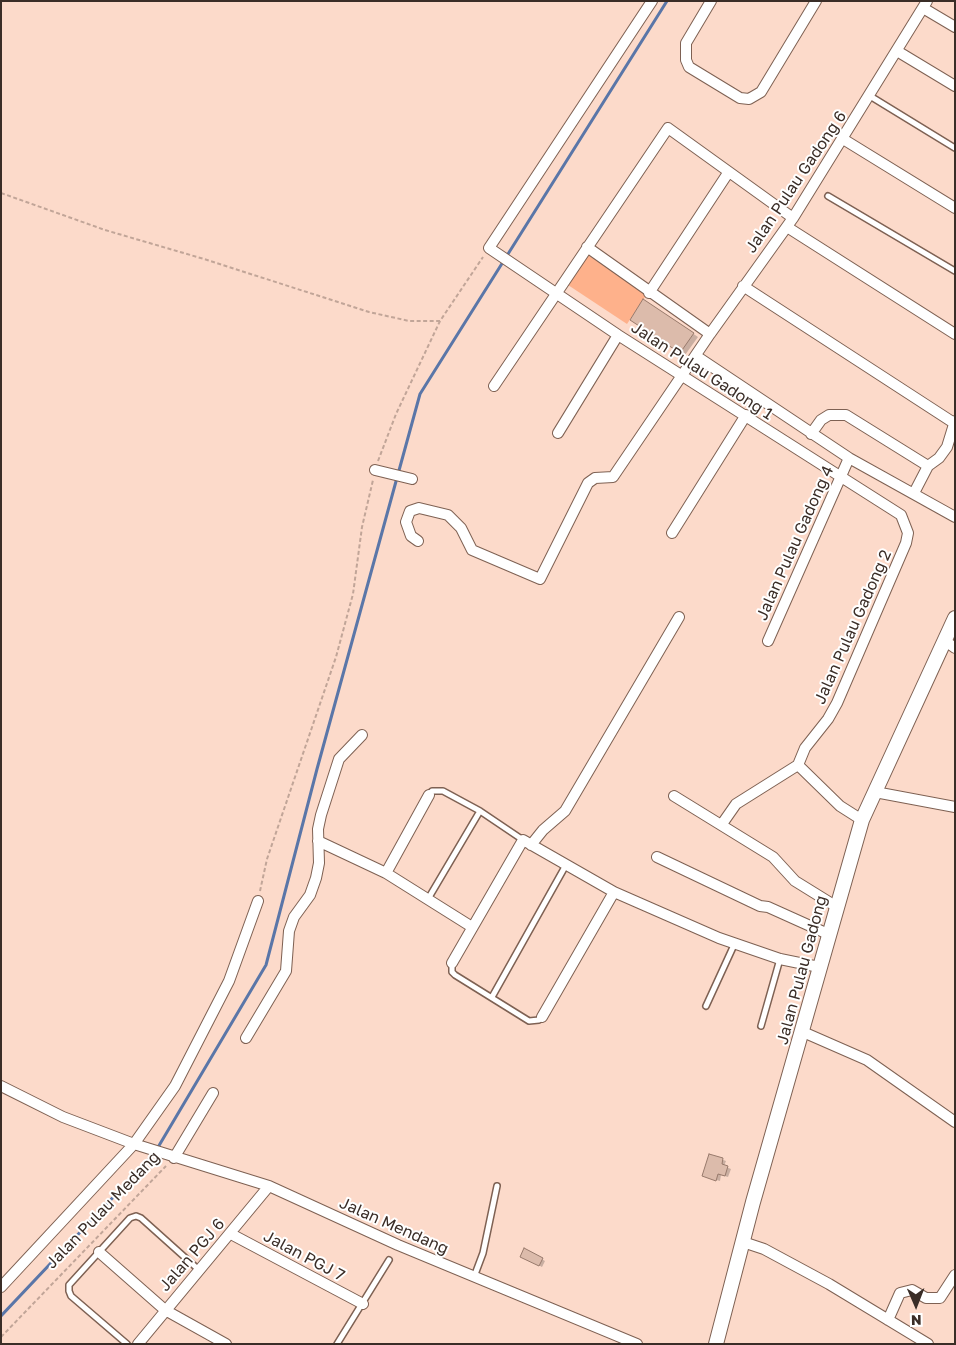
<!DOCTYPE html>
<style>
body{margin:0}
#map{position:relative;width:956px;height:1345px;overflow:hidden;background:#fcdaca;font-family:"Golos Text",sans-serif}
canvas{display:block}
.frame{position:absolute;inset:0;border:2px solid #3a2d27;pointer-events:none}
.north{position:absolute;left:891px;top:1280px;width:50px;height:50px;-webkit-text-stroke:4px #fff;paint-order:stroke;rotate:179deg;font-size:14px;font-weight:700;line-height:20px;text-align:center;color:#3a2d27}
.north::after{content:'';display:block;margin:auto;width:18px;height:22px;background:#3a2d27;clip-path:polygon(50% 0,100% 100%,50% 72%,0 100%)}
</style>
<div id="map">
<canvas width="956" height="1345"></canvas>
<div class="frame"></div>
<div class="north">N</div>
</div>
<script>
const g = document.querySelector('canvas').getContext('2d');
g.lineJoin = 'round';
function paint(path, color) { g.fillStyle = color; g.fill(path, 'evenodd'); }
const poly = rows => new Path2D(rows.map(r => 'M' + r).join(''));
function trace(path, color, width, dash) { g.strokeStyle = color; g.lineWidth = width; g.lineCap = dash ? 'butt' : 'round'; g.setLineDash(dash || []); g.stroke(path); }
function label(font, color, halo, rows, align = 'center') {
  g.font = font + ' "Golos Text",sans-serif'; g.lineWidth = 4; g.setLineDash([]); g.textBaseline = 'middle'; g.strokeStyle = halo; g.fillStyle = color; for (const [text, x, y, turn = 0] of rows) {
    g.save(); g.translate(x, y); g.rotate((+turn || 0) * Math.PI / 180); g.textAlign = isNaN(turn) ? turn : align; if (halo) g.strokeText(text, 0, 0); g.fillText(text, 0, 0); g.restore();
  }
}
paint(poly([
 [588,255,647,294,627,324,568,285]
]), '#feb18b');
paint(poly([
 [649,304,698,337,685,355,681,352],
 [709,1155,726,1161,724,1166,731,1169,728,1177,721,1175,720,1181,706,1177],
 [525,1250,545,1261,542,1267,522,1256]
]), '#0003');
trace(poly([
 [1,1316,154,1154,266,965,317,769,420,394,667,1]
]), '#5a76a8', 3);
const building = poly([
 [643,299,694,333,680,353,630,320,643,299],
 [709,1154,723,1158,722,1164,728,1166,725,1176,718,1174,716,1181,702,1176,709,1154],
 [524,1248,543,1258,539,1266,520,1257,524,1248]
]);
paint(building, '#dcbbab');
trace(building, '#97796b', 1);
const lane = poly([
 [870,96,955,148],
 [828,196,955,271],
 [429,795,432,791,443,791,480,811,523,840],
 [428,899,480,811],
 [452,963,452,972,455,975,529,1021,539,1020,542,1017],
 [492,997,566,865],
 [706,1006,734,945],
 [761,1026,780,959],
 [474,1277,483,1253,497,1186],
 [127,1344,71,1296,69,1291,69,1285,130,1218,136,1216,141,1218,199,1270],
 [337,1344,389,1260]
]);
const street = poly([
 [652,1,489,248,618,335,901,515,908,533,906,543,837,703,828,719,805,748,798,765,736,804,722,824],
 [711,1,686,43,686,60,689,67,740,98,749,99,761,92,816,1],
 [923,8,955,27],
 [897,51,955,86],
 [843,139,955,208],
 [787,227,955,334],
 [587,247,710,334],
 [743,286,954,423],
 [649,293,728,173],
 [696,356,849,458,955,517],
 [494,386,668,128,793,218],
 [558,433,618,335],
 [811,434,821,420,829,415,846,415,928,466],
 [375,470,412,479],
 [914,493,928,466,939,458,947,447,955,421],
 [672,533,746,415],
 [418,541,411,536,406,522,410,511,419,508,448,515,461,528,472,550,540,579,588,483,595,478,613,477,710,334,793,218,927,1],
 [944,640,955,648],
 [768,641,849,458],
 [798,765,840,806,862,820],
 [875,792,955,807],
 [674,796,773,857,795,881,837,907],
 [318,841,386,873,472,927],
 [531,845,543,830,565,811,679,617],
 [657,857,760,906,768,907,828,934],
 [386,873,429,795],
 [452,963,523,840,614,892,719,938,780,959,819,967],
 [542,1017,614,892],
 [803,1032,867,1060,955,1122],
 [246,1038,286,971,289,931,294,917,310,895,316,878,319,863,318,829,321,815,339,759,362,735],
 [1,1086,63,1117,134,1144,269,1186,398,1245,637,1344],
 [174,1158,213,1093],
 [231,1234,363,1304],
 [743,1242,764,1249,829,1284,928,1344],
 [99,1252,165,1310,226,1344],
 [1,1287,134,1144,175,1086,229,981,258,901],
 [888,1320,900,1293,912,1290,926,1298,940,1298,955,1275],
 [138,1344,269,1186]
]);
const secondary = poly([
 [716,1344,753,1202,862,820,955,618]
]);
trace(lane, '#7e6153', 8);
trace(street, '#7e6153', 12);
trace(secondary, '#7e6153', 16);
trace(poly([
 [1,193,105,230,204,259,369,312,409,321,440,321],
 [378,461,396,414,440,321,483,257],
 [260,891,267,859,336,657,353,594,362,527,373,480],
 [1,1337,166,1166]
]), '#c1a598', 2, [4, 2.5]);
trace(lane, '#fff', 5);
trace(street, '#fff', 10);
trace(secondary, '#fff', 14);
label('16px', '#3a2d27', '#fff', [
 ["Jalan Pulau Gadong 6",796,182,-56],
 ["Jalan Pulau Gadong 1",702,371,33],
 ["Jalan Pulau Gadong 4",795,543,-66],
 ["Jalan Pulau Gadong 2",853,627,-66],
 ["Jalan Pulau Gadong",802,970,-75],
 ["Jalan Pulau Medang",103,1210,-46],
 ["Jalan Mendang",394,1226,24],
 ["Jalan PGJ 6",192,1255,-49],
 ["Jalan PGJ 7",304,1256,28]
]);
</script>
